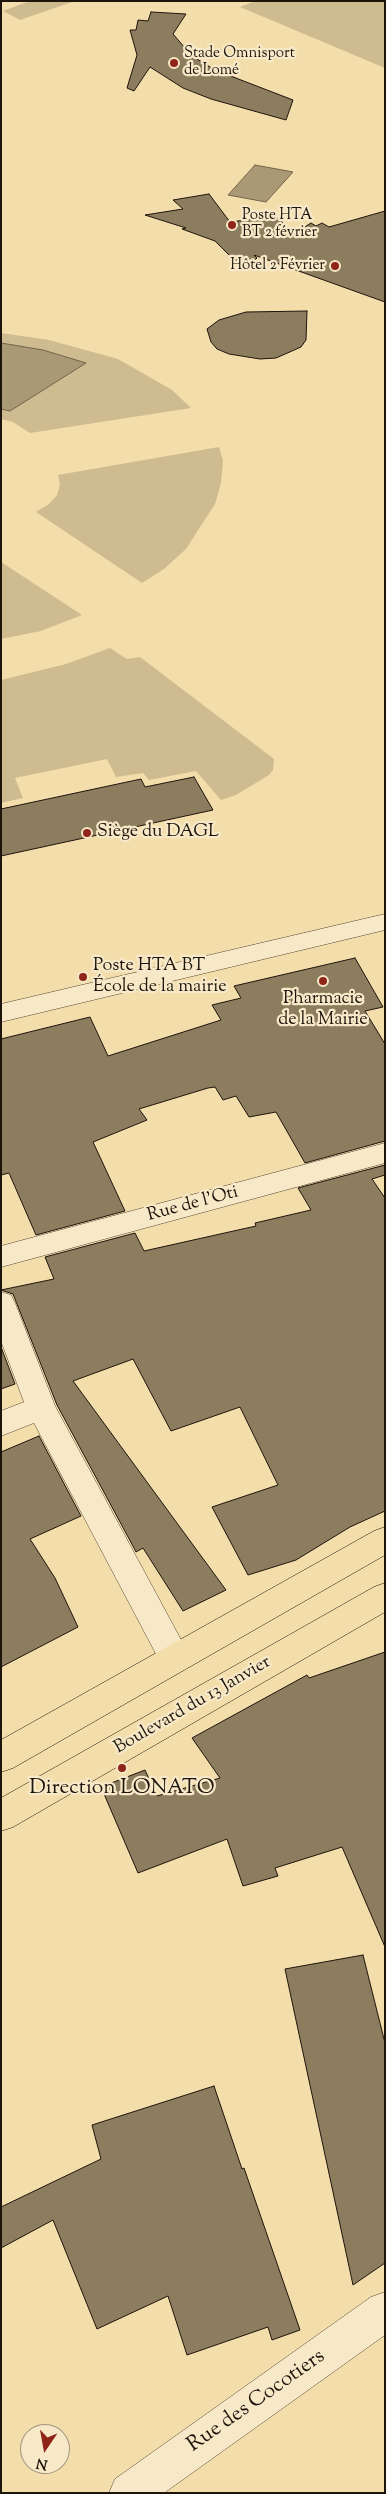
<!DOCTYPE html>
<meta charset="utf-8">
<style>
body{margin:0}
#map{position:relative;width:386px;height:2494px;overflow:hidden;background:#f3ddab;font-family:"Sorts Mill Goudy",serif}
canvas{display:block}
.frame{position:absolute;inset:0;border:2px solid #1d140c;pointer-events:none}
.north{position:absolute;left:20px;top:2424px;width:50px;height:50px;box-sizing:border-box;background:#f7e9c8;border:1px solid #a0947d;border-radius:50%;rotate:192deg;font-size:14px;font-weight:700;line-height:20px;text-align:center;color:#1d140c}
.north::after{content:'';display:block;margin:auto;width:18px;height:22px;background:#8f2418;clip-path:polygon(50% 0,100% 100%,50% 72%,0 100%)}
</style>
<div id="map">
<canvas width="386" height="2494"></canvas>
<div class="frame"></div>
<div class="north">N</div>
</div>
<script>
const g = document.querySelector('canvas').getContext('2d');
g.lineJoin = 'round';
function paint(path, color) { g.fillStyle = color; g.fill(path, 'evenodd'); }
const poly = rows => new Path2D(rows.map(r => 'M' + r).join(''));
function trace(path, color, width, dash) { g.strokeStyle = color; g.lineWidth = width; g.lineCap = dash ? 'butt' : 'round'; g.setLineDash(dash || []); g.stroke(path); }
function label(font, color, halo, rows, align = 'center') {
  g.font = font + ' "Sorts Mill Goudy",serif'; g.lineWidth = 4.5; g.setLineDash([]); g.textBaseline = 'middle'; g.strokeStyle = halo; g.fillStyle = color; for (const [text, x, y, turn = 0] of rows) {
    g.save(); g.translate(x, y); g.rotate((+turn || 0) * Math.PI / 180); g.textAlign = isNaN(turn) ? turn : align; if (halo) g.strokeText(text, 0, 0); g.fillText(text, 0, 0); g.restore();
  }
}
paint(poly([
 [30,1,70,1,72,2,20,20,3,11],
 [255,1,385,1,385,68,240,7],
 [1,333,49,340,118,359,172,390,191,408,30,433,13,422,1,419],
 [219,447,223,461,221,483,215,504,186,549,164,569,142,583,36,512,49,504,57,495,60,485,58,475],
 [1,562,82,615,41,631,1,639],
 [110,648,127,659,140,657,274,759,273,770,269,775,236,795,221,800,196,771,149,780,143,773,116,777,107,759,15,778,23,798,1,803,1,680,66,664]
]), '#cfbb90');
const water = poly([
 [255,165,293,172,266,202,228,195,255,165],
 [1,343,43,350,86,363,10,411,1,409,1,343]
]);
paint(water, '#aa9975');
trace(water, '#72644b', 1);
const building = poly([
 [151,12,186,14,173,34,192,56,215,70,293,100,286,120,211,99,183,88,150,67,134,91,127,88,137,55,130,30,136,30,138,20,148,21,151,12],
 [209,194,230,222,271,217,273,219,279,218,292,235,311,223,316,226,322,223,329,227,385,211,385,302,254,255,257,258,244,270,215,241,182,229,186,228,145,215,183,209,173,200,209,194],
 [307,311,306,340,301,347,276,358,260,359,229,354,217,349,211,342,207,329,219,320,246,312,307,311],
 [194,777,213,810,1,856,1,809,141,779,145,787,194,777],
 [355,958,383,1007,365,1011,385,1044,385,1141,305,1163,276,1112,249,1117,236,1096,223,1100,215,1087,208,1088,139,1109,147,1120,93,1142,125,1211,36,1235,9,1173,1,1175,1,1039,90,1017,108,1056,221,1020,212,1005,241,998,234,986,355,958],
 [385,1165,385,1175,372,1179,385,1198,385,1511,350,1527,296,1560,248,1575,212,1507,278,1485,240,1407,171,1431,133,1359,73,1381,226,1590,183,1611,143,1548,136,1552,134,1548,57,1405,13,1294,1,1290,54,1279,45,1257,135,1233,144,1251,256,1226,255,1223,311,1210,298,1188,385,1165],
 [1,1347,15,1384,1,1389,1,1347],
 [39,1436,81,1516,30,1539,55,1578,78,1627,1,1667,1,1452,39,1436],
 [385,1652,385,1947,342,1847,275,1868,278,1876,243,1886,227,1839,138,1873,101,1787,145,1770,157,1796,220,1778,192,1738,307,1675,309,1678,385,1652],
 [363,1955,385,2043,385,2263,353,2285,285,1969,363,1955],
 [214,2086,242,2169,244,2168,300,2330,272,2340,268,2327,187,2355,168,2296,97,2329,53,2220,1,2248,1,2207,101,2159,92,2125,214,2086]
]);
paint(building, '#8c7d5f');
trace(building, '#1d140c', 1);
const minor = poly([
 [385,914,385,930,1,1022,1,1004,385,914],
 [385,1143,385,1163,1,1267,1,1246,385,1143],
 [1,1292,11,1295,15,1303,55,1406,186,1649,191,1659,186,1669,175,1673,164,1669,34,1423,1,1436,1,1411,24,1402,1,1341,1,1292],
 [385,2292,385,2335,164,2493,109,2493,115,2479,371,2297,385,2292]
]);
const trunk = poly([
 [385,1527,385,1555,13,1768,1,1772,1,1740,374,1531,385,1527],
 [385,1583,385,1612,13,1827,1,1831,1,1798,374,1587,385,1583]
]);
trace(minor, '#524634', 1);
trace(trunk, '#1d140c', 1);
paint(minor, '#f7e9c8');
paint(trunk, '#f3ddab');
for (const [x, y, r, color] of [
 [174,63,5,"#8f2418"],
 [232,225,5,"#8f2418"],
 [335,266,5,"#8f2418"],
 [87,833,5,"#8f2418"],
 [83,977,5,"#8f2418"],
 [323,981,5,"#8f2418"],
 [122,1768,5,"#8f2418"]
]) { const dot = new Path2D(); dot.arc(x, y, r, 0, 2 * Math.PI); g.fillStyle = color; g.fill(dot); trace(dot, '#f7e9c8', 2); }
label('15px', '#1d140c', '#f7e9c8', [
 ["Stade Omnisport",184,54],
 ["de Lomé",184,71],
 ["Poste HTA",242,216],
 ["BT 2 février",242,233],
 ["Hôtel 2 Février",325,266,"right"]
], 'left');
label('18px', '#1d140c', '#f7e9c8', [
 ["Siège du DAGL",97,833],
 ["Poste HTA BT",93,967],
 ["École de la mairie",93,988],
 ["Pharmacie",323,1000,"center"],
 ["de la Mairie",323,1021,"center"]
], 'left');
label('18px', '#1d140c', '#f7e9c8', [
 ["Rue de l'Oti",193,1205,-15],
 ["Boulevard du 13 Janvier",193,1706,-30]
]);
label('21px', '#1d140c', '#f7e9c8', [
 ["Direction LONATO",122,1789]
]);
label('21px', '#1d140c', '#f7e9c8', [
 ["Rue des Cocotiers",257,2402,-35]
]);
</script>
